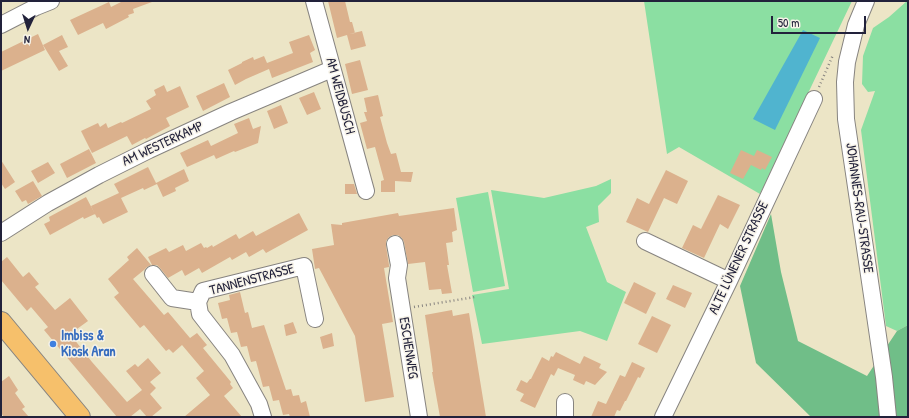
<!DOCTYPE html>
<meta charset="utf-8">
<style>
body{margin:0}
#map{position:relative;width:909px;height:418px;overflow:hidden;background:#ece5c6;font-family:"Patrick Hand",sans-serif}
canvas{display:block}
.frame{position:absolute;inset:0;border:2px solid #22223b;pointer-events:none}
.north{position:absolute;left:8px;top:8px;width:40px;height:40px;-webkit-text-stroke:3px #f7f3e8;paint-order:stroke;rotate:184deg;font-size:11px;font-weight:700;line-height:16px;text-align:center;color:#22223b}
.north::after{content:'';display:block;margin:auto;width:14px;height:18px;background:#22223b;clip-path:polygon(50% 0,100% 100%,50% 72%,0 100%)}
.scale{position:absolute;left:771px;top:16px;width:95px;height:18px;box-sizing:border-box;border:2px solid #22223b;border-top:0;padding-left:5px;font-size:12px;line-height:14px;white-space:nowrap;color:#22223b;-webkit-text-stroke:3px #f7f3e8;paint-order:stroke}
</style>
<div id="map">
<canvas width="909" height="418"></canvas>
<div class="frame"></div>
<div class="north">N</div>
<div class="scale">50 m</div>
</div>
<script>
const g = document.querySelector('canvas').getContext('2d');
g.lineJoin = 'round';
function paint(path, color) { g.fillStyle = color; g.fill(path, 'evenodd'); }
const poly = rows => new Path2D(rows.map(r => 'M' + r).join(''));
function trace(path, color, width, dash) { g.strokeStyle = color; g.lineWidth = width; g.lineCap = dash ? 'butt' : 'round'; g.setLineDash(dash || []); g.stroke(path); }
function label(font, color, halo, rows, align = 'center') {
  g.font = font + ' "Patrick Hand",sans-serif'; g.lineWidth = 3; g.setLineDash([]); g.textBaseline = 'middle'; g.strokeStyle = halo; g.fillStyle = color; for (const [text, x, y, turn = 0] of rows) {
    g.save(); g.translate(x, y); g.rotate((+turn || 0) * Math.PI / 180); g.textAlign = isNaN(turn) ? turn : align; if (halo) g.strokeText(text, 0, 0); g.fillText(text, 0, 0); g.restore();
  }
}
paint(poly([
 [644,1,852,1,760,194,679,147,667,154],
 [907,1,908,325,897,331,886,326,861,130,875,91,868,92,862,84,863,56,873,28,889,17],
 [611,179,611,193,598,206,599,222,586,227,607,282,626,292,607,341,580,331,482,344,472,295,509,289,491,190,544,198,596,186],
 [488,192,505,286,473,292,456,198]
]), '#8bdfa2');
paint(poly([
 [771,214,781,272,798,341,867,376,897,331,908,325,908,417,811,417,756,363,740,286]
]), '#70be88');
paint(poly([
 [803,30,820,38,775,130,753,119]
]), '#50b4cf');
paint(poly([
 [123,1,152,1,152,2,133,9,134,13,128,15,129,17,106,29,103,23,78,35,70,20,109,2,111,7],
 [328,1,345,1,350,22,352,22,355,33,349,34,362,31,366,46,351,50,347,35,337,38],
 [38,34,45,50,1,71,1,52],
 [62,35,68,47,59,51,68,66,59,71,43,45],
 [309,35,315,50,310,53,313,62,272,78,269,69,246,79,235,85,228,70,242,63,242,62,253,57,254,60,264,56,267,63,293,53,289,42],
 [360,60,368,90,352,94,345,64],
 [224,83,230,97,203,111,196,96],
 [164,85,167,92,180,86,189,107,166,118,170,126,146,139,145,138,132,145,127,136,92,153,81,131,98,123,100,127,106,123,108,128,121,122,122,123,151,109,146,101,156,95,154,90],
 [314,92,321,109,307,115,299,98],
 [378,95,383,116,380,117,387,143,391,154,396,153,401,172,413,172,411,182,395,181,395,192,381,192,381,181,384,180,375,147,367,149,360,123,367,121,364,112,367,112,364,98],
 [281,105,288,123,274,129,267,111],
 [249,118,253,129,261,126,258,143,235,152,234,151,216,159,214,155,187,167,180,153,208,140,211,146,238,133,234,124],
 [89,149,96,163,67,178,60,164],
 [741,150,754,156,757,150,772,157,765,170,762,168,761,170,751,165,743,179,730,173],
 [1,160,15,182,5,189,1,183],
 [48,162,55,173,38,183,31,171],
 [148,167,156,183,184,169,189,181,175,188,176,191,163,197,157,184,144,190,143,188,121,198,128,212,103,224,99,217,97,218,91,206,119,193,114,184],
 [666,170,688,181,677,204,664,198,648,232,626,222,637,198,649,204],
 [33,181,42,196,28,204,26,200,22,202,15,191],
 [345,184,354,184,357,194,345,194],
 [718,195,740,205,728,229,720,224,704,258,682,248,693,225,701,229],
 [86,197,95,214,84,219,83,217,50,235,44,224,50,221,49,217],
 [454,208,457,230,452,232,453,242,446,243,449,265,447,265,452,293,442,294,441,289,429,290,425,262,408,264,404,242,402,238,398,235,393,235,389,237,386,241,386,246,389,265,389,267,384,268,393,322,382,324,394,397,365,402,355,336,319,268,315,269,312,249,334,245,331,224,342,225,342,223,398,213,399,216],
 [299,213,308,230,266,253,263,249,249,257,246,252,232,260,230,257,202,273,199,268,185,276,182,270,168,278,160,268,157,265,152,265,148,257,166,248,169,252,183,245,186,251,201,243,204,248,206,247,207,248,212,245,213,247,236,234,239,239,253,231,256,236],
 [137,248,151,265,147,267,144,270,133,279,164,315,168,312,190,338,197,333,207,345,203,348,231,382,230,384,233,388,224,396,242,417,184,417,210,395,196,378,204,371,182,345,173,353,169,349,166,351,144,325,140,328,114,297,119,293,108,279,129,260,127,257],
 [7,257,23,277,29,272,39,284,35,287,55,310,70,298,88,321,70,334,92,362,127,402,142,390,126,371,135,364,138,367,148,358,161,373,150,382,156,388,150,394,162,408,151,417,147,417,140,409,130,417,117,417,44,330,48,327,31,307,27,311,1,280,1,262],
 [634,282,656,293,646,314,624,303],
 [673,285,692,293,685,308,666,299],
 [240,292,245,313,248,312,252,328,264,325,286,390,291,389,293,396,299,395,301,403,306,401,310,417,290,417,289,414,283,415,279,400,273,401,269,386,263,387,256,361,251,362,247,346,241,347,237,332,231,333,227,318,222,319,218,303,230,300,229,295],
 [452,310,453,316,469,313,486,417,440,417,432,372,433,372,430,349,425,315],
 [652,316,671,325,657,353,638,344],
 [293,322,297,333,286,336,284,325],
 [332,333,334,346,323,349,320,337],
 [556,352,580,364,584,356,601,364,599,368,607,372,595,385,586,381,584,385,573,380,575,375,558,368,554,376,551,374,535,408,520,401,524,394,516,390,521,380,527,383,530,379,531,379,542,357,549,361,551,356,553,357],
 [632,362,645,368,640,378,638,377,626,401,625,401,620,411,617,410,614,417,591,417,598,401,606,404,620,375,625,377],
 [9,376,18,390,15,393,25,407,22,409,29,417,4,417,1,413,1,382]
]), '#dbb18d');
const minor = poly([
 [314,1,366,191],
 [866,1,856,25,847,62,845,82,846,119,873,302,884,377,888,417],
 [1,25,36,7,51,1],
 [1,233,48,203,99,175,149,150,231,112,332,69],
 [645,241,729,281],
 [395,244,399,265,397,278,419,417],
 [153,274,172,298,198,302],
 [263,417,259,404,232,355,200,314,198,302,203,291,304,266,315,319],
 [565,417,565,402],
 [663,417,729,281,814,99]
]);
const major = poly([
 [1,322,80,417]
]);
trace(minor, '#878480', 18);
trace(major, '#878480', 22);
trace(poly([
 [819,87,833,55],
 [414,307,475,297]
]), '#878480', 2.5, [1, 3]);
trace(minor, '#fff', 16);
trace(major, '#f6c06b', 20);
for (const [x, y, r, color] of [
 [53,344,4,"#3f7fe0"]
]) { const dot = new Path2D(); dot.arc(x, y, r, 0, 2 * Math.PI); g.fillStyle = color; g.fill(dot); trace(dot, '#f7f3e8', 1.5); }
label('14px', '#22223b', '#f7f3e8', [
 ["AM WEIDBUSCH",340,96,75],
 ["AM WESTERKAMP",163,144,-25],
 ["JOHANNES-RAU-STRASSE",859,208,82],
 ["ALTE LÜNENER STRASSE",739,258,-65],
 ["TANNENSTRASSE",252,280,-15],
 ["ESCHENWEG",408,348,81]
]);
label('bold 14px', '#366cbe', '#f7f3e8', [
 ["Imbiss &",61,336],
 ["Kiosk Aran",61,352]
], 'left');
</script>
